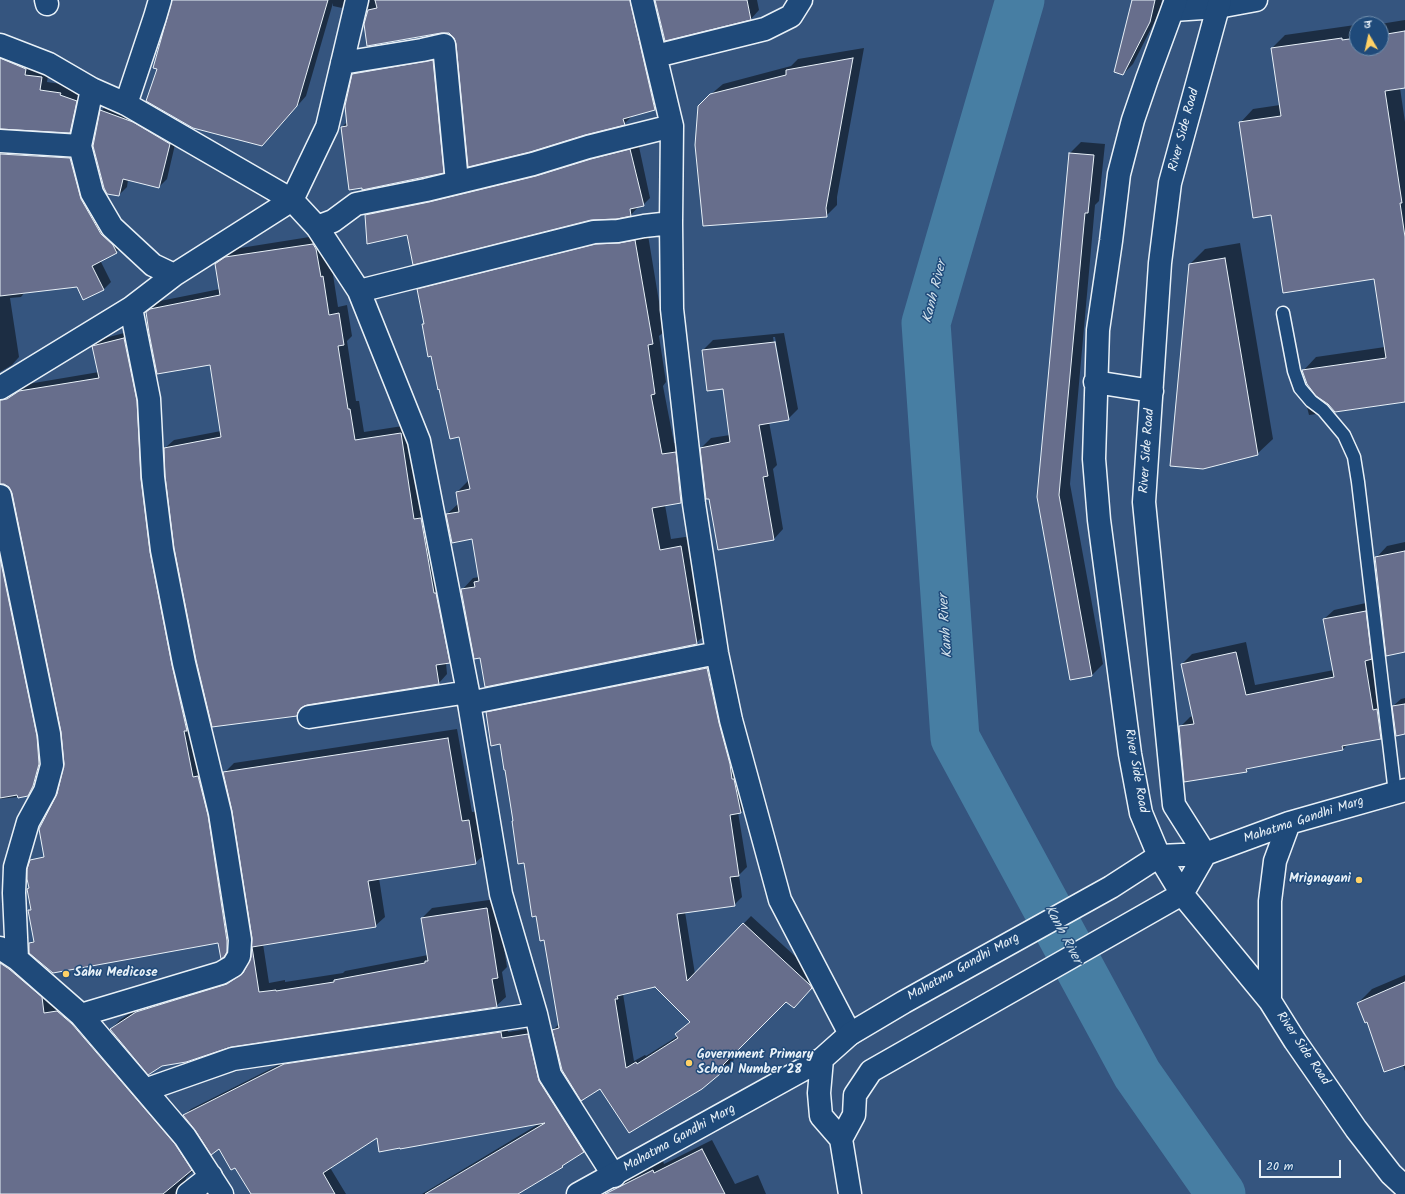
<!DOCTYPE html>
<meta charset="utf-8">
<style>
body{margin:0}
#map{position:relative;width:1405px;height:1194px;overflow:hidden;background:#35557f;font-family:Kalam,"Playpen Sans Deva",sans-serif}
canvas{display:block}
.north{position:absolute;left:1349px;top:16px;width:40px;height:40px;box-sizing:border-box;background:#1f4a7a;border:1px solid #6f8dac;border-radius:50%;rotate:351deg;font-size:11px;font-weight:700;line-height:16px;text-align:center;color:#e8f1f8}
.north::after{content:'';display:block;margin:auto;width:14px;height:18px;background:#ffd166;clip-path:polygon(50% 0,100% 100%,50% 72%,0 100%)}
.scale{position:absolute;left:1259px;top:1160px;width:82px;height:18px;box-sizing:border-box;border:2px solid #e8f1f8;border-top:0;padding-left:5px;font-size:12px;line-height:14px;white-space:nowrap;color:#e8f1f8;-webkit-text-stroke:3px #1f4a7a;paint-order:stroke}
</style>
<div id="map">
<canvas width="1405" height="1194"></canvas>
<div class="north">उ</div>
<div class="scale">20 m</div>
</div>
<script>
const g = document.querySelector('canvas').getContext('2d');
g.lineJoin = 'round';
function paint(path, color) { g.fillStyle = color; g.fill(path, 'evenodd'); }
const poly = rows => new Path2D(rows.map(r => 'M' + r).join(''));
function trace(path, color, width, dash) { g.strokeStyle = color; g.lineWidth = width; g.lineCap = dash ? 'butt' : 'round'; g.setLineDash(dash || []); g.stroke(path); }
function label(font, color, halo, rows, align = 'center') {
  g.font = font + ' Kalam,sans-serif'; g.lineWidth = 3; g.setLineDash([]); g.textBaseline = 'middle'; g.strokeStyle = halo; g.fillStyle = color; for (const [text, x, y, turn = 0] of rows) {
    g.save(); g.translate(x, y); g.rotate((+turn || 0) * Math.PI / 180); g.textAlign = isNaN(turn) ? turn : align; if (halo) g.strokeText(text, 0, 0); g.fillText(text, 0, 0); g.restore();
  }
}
paint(poly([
 [173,0,349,0,342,8,333,6,333,3,306,96,271,136,158,69],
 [370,0,640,0,663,100,655,109,633,115,624,124,457,44,455,37,449,32,365,24],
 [656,0,757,0,759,10,751,19],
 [1133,0,1162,0,1160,11,1133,64,1123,74],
 [1405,20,1405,87,1400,88,1405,122,1405,401,1328,403,1317,414,1309,415,1307,407,1319,396,1303,371,1316,357,1385,347,1375,278,1272,214,1240,123,1253,109,1280,105,1272,48,1285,35,1355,25,1355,28,1357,27,1357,48,1381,48,1381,24,1380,24],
 [0,47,49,70,47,82,68,85,67,88,84,94,77,124,70,132,0,128],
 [864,48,837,197,837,205,826,216,710,95,723,84,791,66,798,59],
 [442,52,452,163,443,172,342,127,348,121,353,74,362,65],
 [109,103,177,136,167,179,159,187,128,180,127,187,119,195,101,111],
 [638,142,650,198,643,205,638,207,631,215,408,234,366,215,373,208],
 [1081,142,1105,144,1099,201,1095,205,1070,484,1103,664,1092,675,1071,679,1038,497,1070,153],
 [0,144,77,151,124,245,116,252,100,260,111,282,104,289,84,299,77,286,25,292,21,297,10,298,19,357,12,365,0,372],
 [647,229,664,332,659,336,666,382,663,386,674,443,687,441,692,491,681,503,665,505,671,539,692,536,708,632,696,643,481,657,462,590,473,578,480,577,473,538,447,514,459,503,457,492,469,480,459,436,432,355,423,325,425,323,418,290,429,278],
 [322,235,325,240,329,269,332,268,338,307,347,305,352,336,347,341,356,401,359,401,364,432,409,425,458,654,449,662,446,663,447,674,439,683,306,704,305,707,296,715,165,448,174,440,221,431,210,364,147,312,160,301,220,289,216,264,225,255,234,249],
 [1240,243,1273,439,1257,454,1190,264,1205,249],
 [132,331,206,769,231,948,223,956,219,941,30,944,35,939,28,896,35,888,57,922,58,795,65,764,62,731,13,493,10,487,4,483,0,483,0,390,28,384,99,372,94,346,101,339],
 [784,333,798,409,788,419,769,422,777,465,773,469,783,529,774,539,701,448,711,438,730,435,724,388,703,350,713,340],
 [773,337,775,337,788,412,786,412],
 [0,516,14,585,7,593,0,594],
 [1405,542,1405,651,1376,558,1387,546],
 [1375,601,1390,728,1380,738,1348,744,1342,750,1250,767,1246,771,1180,727,1190,717,1193,716,1182,664,1192,654,1246,642,1255,685,1334,670,1324,619,1334,610],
 [21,604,31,654,21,663,0,672,0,612],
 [715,660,749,804,741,812,738,812,747,867,739,875,742,897,734,905,685,912,695,974,751,916,818,977,819,980,802,999,786,1000,730,1056,734,1060,701,1088,600,1088,553,1030,559,1024,545,939,537,915,524,862,513,821,514,820,500,743,487,713,495,705],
 [655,986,691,1021,676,1034,678,1036,646,1056,645,1055,634,1061,623,994],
 [33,687,45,757,39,779,33,789,27,796,0,799,0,705],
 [1405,698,1405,733,1393,706,1401,699],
 [457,729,472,812,478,811,485,854,475,863,379,878,385,917,375,926,263,944,269,983,285,980,285,982,343,973,345,971,428,955,422,918,432,908,496,899,507,967,502,972,506,997,496,1006,111,1029,120,1020,146,1002,238,975,245,970,252,957,253,938,233,811,224,773,234,763],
 [0,954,67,1001,201,1160,192,1169,193,1171,186,1178,185,1185,191,1194,0,1194],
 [1405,975,1405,1071,1403,1065,1367,1020,1358,1003,1372,989],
 [507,1026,508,1032,534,1028,590,1145,584,1152,509,1194,422,1194,542,1122,377,1136,219,1147,196,1130,184,1115,191,1109,292,1058],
 [712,1140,735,1184,758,1175,766,1194,611,1194,627,1180,637,1174,663,1161,664,1164],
 [323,1156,346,1194,265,1194]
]), '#0007');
trace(poly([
 [1020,0,926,323,955,738,1137,1074,1221,1194]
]), '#477ea3', 49);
const building = poly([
 [172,0,328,0,297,106,262,146,193,128,146,101,157,69,153,68,172,0],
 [375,0,630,0,655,110,623,119,625,125,585,135,530,152,468,167,456,44,454,38,449,33,441,33,367,46,364,24,368,10,377,8,375,0],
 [655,0,747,0,751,20,665,41,655,0],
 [1132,0,1155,0,1150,22,1123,75,1114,72,1132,0],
 [1405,31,1405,88,1385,91,1402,203,1400,203,1405,237,1405,402,1335,412,1328,404,1316,396,1307,384,1302,370,1386,358,1374,279,1283,293,1271,215,1253,218,1239,122,1281,116,1271,48,1342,38,1342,40,1357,38,1357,48,1381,48,1381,35,1405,31],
 [0,58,26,69,25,75,42,77,40,90,61,93,60,95,77,101,70,133,0,129,0,58],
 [853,58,826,208,827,217,703,226,695,145,698,106,710,94,786,75,786,70,853,58],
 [433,60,444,173,362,190,362,188,349,190,341,127,347,126,345,106,352,74,433,60],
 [100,110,133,122,170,144,159,188,123,179,119,196,107,194,104,188,93,146,100,110],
 [630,149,644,206,630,209,631,216,617,219,591,220,413,265,407,235,367,244,365,215,429,202,536,176,591,159,630,149],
 [1069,153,1094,155,1088,213,1085,213,1059,495,1092,676,1070,680,1037,497,1069,153],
 [0,154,70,158,81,199,101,234,113,245,117,253,92,266,104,290,83,300,77,287,0,296,0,154],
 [635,240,653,344,648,345,655,394,651,395,662,454,676,452,681,503,652,508,660,550,681,546,697,644,485,687,480,658,474,659,461,589,475,587,474,582,479,581,472,539,452,543,446,514,459,512,456,492,470,489,459,437,450,439,439,389,438,390,431,356,428,357,422,324,424,324,417,289,596,244,619,243,635,240],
 [313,244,316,249,321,277,323,276,329,315,339,313,344,345,338,346,348,409,350,409,355,440,401,433,414,519,421,518,434,593,436,593,450,663,436,665,439,684,307,705,301,708,298,712,297,716,212,727,196,660,174,548,165,476,164,448,221,437,210,365,157,374,149,333,146,312,150,309,220,295,215,264,225,257,313,244],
 [1225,258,1258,455,1203,469,1170,466,1189,264,1225,258],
 [124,338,137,401,141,479,150,552,172,665,187,731,184,731,193,777,198,776,208,815,227,941,227,952,224,957,221,959,218,943,53,973,29,953,29,943,34,942,28,910,31,910,27,889,29,888,27,879,27,869,30,860,44,857,39,829,57,794,64,764,61,732,12,493,9,487,4,484,0,484,0,400,7,399,19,391,99,378,92,346,124,338],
 [775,342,789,420,759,425,768,476,763,477,774,540,718,550,709,499,706,499,700,448,730,442,723,389,707,391,702,350,775,342],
 [1405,551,1405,652,1386,656,1375,557,1405,551],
 [0,558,37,736,39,764,33,786,28,796,18,798,17,795,0,798,0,558],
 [1366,611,1372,659,1365,661,1373,710,1377,709,1381,739,1342,746,1343,750,1246,769,1247,772,1184,782,1179,726,1194,724,1181,664,1236,652,1246,695,1334,677,1323,619,1366,611],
 [707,668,719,723,730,764,732,779,734,779,741,813,730,815,739,876,730,877,735,906,677,914,687,981,743,923,810,985,812,988,794,1008,786,1002,723,1065,726,1069,702,1089,629,1133,600,1089,581,1101,562,1070,552,1030,559,1028,544,940,540,941,536,916,532,917,524,863,518,864,512,821,513,821,505,770,504,770,500,744,491,746,486,712,707,668],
 [655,987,690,1022,675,1034,678,1038,637,1064,636,1062,626,1068,615,999,618,999,617,996,655,987],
 [1405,704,1405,734,1396,736,1392,706,1405,704],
 [448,738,462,821,469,820,476,864,368,881,376,927,252,947,259,992,276,990,276,991,334,982,334,980,425,963,425,961,428,961,421,918,487,908,498,978,492,979,497,1007,231,1047,186,1062,162,1066,148,1075,110,1029,136,1012,227,984,243,973,251,957,252,938,232,811,223,772,448,738],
 [0,963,9,969,42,997,44,1013,57,1011,72,1024,175,1144,192,1170,163,1194,0,1194,0,963],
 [1405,982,1405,1065,1384,1072,1367,1022,1365,1023,1357,1003,1405,982],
 [501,1032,502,1038,528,1034,539,1081,584,1152,562,1166,563,1167,518,1194,425,1194,545,1123,400,1149,400,1148,379,1152,377,1138,323,1173,335,1194,251,1194,235,1168,231,1170,219,1149,211,1155,195,1130,183,1115,284,1064,501,1032],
 [702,1149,725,1194,605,1194,653,1170,654,1173,702,1149]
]);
paint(building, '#676e8c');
trace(building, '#e8f1f8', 1);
const service = poly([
 [1283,313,1294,371,1300,388,1311,401,1323,410,1344,435,1354,457,1358,482,1395,793]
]);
const minor = poly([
 [46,0,47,4],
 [642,0,672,126,671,223,672,309,694,504,717,653,731,720,780,900,850,1034],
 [1173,10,1218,7,1256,0],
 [0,45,49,64,92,89,126,104,292,200,317,227,359,291,419,441,468,692,469,703,501,894,536,1014,550,1075,614,1176],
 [656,56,765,29,791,16,801,0],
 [342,63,422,50,444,45,457,182],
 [92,89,80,146,92,193,112,227,153,265,174,275],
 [126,104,155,17,160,0],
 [0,141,80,146],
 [317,227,333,221,356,204,426,190,533,164,588,147,672,126],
 [359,291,594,232,618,231,644,226,671,223],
 [0,388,131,308,174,275,292,200,327,127,357,0],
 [0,496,49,734,52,765,45,791,28,822,15,867,14,893,17,959],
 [469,703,717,653],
 [309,717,468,692],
 [0,948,17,959,81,1015,185,1137,222,1194],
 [81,1015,221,973,233,966,239,956,240,940,220,813,184,663,162,550,153,477,149,399,131,308],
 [145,1090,233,1059,536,1014],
 [188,1194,211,1176]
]);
const secondary = poly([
 [1176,0,1147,79,1133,120,1119,174,1111,241,1098,330,1094,459,1099,520,1130,754,1141,813,1159,856,1182,894,1270,1001,1295,1041,1356,1129,1391,1174,1405,1187],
 [1095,382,1152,391],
 [1205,854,1174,805,1144,502,1160,263,1170,183,1220,0],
 [1270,1001,1270,901,1275,861,1289,823],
 [841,1139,821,1116,819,1093,822,1059,850,1034,904,1002,1111,887,1159,856,1205,854,1289,823,1405,790],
 [578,1194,822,1059],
 [850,1194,841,1139,854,1115,855,1095,871,1071,1182,894,1205,854]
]);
trace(service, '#e8f1f8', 15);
trace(minor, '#e8f1f8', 25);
trace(secondary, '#e8f1f8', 25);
trace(service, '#1f4a7a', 12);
trace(minor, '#1f4a7a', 22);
trace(secondary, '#1f4a7a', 22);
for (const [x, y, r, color] of [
 [1359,880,4,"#ffd166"],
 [66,974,4,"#ffd166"],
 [689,1063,4,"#ffd166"]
]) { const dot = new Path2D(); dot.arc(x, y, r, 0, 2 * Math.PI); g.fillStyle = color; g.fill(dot); trace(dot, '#1f4a7a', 1.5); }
label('13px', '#e8f1f8', '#1f4a7a', [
 ["River Side Road",1185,130,-75],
 ["River Side Road",1148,451,-86],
 ["River Side Road",1135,771,80],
 ["Mahatma Gandhi Marg",1304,821,-18],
 ["Mahatma Gandhi Marg",964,968,-29],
 ["River Side Road",1302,1049,56],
 ["Mahatma Gandhi Marg",680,1139,-29]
]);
label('bold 13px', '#e8f1f8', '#1f4a7a', [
 ["Mrignayani",1351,880,"right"],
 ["Sahu Medicose",74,974],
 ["Government Primary",697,1056],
 ["School Number 28",697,1071]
], 'left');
label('italic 14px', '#d0e0eb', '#1f4a7a', [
 ["Kanh River",936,292,-76],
 ["Kanh River",947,626,-94],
 ["Kanh River",1062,935,62]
]);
</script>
